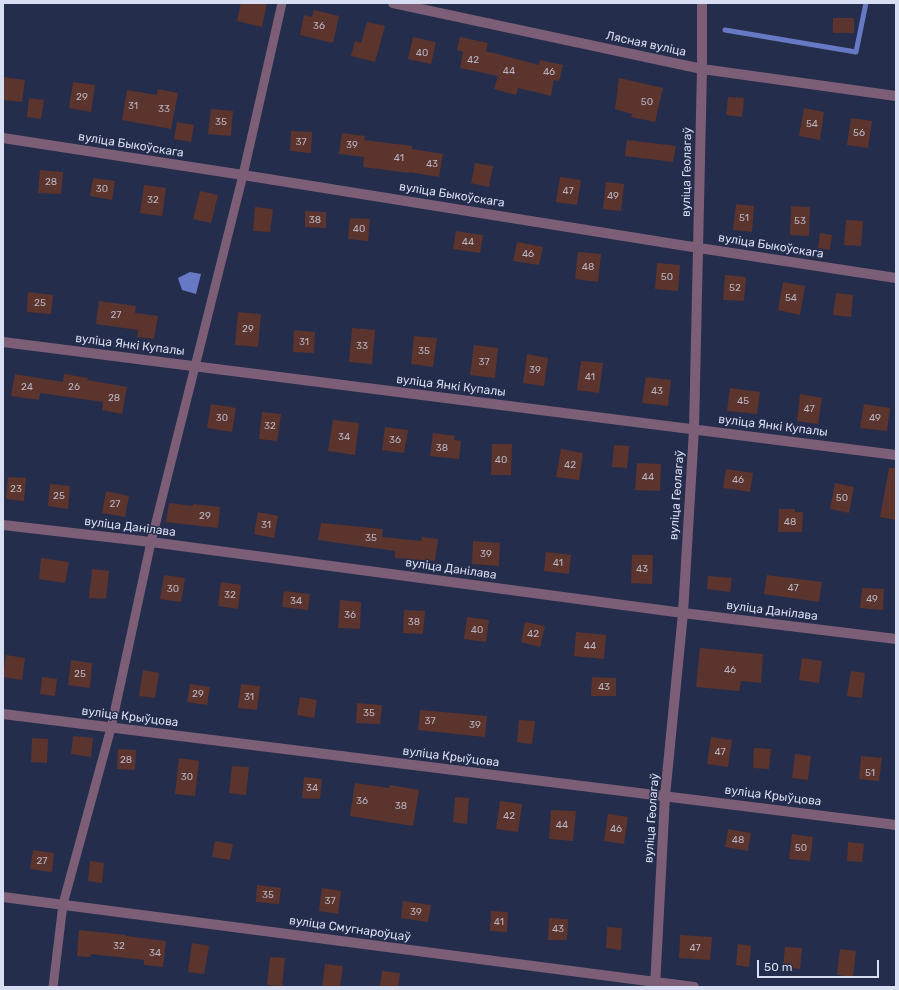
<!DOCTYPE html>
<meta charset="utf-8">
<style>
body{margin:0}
#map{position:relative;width:899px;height:990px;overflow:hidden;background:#252d4c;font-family:Rubik,sans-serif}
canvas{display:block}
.frame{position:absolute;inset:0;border:4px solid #d7def2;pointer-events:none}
.scale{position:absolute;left:757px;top:960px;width:122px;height:18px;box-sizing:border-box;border:2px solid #d7def2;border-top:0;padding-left:5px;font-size:12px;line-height:14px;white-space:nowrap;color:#d7def2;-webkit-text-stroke:3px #252d4c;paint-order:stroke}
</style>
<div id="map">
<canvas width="899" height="990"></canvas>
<div class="frame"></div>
<div class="scale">50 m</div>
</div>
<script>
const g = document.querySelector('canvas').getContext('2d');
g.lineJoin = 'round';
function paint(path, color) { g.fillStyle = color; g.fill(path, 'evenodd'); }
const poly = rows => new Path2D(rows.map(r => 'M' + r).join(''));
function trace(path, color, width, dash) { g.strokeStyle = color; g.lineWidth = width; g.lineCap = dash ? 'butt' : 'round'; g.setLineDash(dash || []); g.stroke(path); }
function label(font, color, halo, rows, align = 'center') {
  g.font = font + ' Rubik,sans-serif'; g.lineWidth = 3; g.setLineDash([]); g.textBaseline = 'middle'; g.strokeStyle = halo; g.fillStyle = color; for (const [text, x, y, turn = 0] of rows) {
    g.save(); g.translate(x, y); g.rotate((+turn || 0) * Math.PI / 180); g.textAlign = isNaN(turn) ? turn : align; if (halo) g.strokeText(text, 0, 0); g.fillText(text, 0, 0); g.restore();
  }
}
paint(poly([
 [190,272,201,274,196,294,182,290,178,278]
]), '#6779c5');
trace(poly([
 [725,30,856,52,866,3]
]), '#6779c5', 5);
paint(poly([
 [241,3,267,3,262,27,237,21],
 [314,10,339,16,333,43,300,35,304,15,312,17],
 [833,18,854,18,854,33,833,33],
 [367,22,385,26,375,62,351,56,355,41,361,43],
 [413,37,436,42,431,64,408,59],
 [460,37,488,43,486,51,539,65,540,60,563,65,559,81,554,80,551,96,518,88,516,95,494,89,498,76,460,68,463,52,457,50],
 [3,77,25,80,22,102,3,100],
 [619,78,663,88,655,122,631,117,632,114,615,109],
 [73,82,95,85,91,112,69,108],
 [158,89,178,93,171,129,122,120,127,90,157,95],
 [728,97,744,98,742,117,726,115],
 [29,98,44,100,41,119,27,117],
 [804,108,824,112,820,140,799,136],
 [211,109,233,111,231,136,208,134],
 [851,118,872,121,868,148,847,145],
 [177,122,194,125,191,142,174,139],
 [291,131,312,132,311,153,290,151],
 [342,133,365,136,364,140,412,146,412,149,443,154,439,177,409,172,409,173,363,167,364,157,339,154],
 [627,140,676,146,673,162,625,156],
 [475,163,493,166,489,187,471,183],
 [40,170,63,172,61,194,38,193],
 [560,177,581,180,577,205,556,202],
 [93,178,115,181,112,200,90,196],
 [606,182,624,184,621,211,603,209],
 [144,185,166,188,162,216,140,213],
 [200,191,218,195,211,223,193,219],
 [736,204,754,206,752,232,733,230],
 [791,206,810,207,809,236,790,235],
 [255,207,273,209,270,232,253,231],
 [305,211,326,212,326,228,305,227],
 [350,218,370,219,368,241,348,239],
 [846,220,863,221,861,246,844,245],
 [456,231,483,235,480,253,453,249],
 [820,233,832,235,830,250,818,248],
 [517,242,543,247,539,265,513,261],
 [578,252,601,254,598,282,575,279],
 [657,263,680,265,678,291,655,289],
 [725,275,746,277,744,301,723,300],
 [783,282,805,286,800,315,778,310],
 [28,292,53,295,51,314,27,312],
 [836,293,853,295,851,317,833,315],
 [99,301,136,306,135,313,158,316,154,339,137,337,138,330,96,324],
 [238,312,261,314,258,347,235,345],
 [352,328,375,330,372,364,349,362],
 [294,330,315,332,314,353,293,352],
 [414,336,437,338,433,367,411,364],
 [474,345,498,348,495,378,470,375],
 [527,354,548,358,544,386,523,383],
 [581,361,603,363,599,393,577,390],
 [15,374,63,382,64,374,88,378,87,380,127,387,122,414,102,410,103,402,40,393,39,400,11,396],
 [646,377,671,380,668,406,642,403],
 [730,388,760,392,757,414,727,411],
 [800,394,822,398,818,424,797,421],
 [211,404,236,408,232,432,207,428],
 [864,404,890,408,887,431,860,428],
 [262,412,281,414,277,441,259,439],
 [333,420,359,423,355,455,328,451],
 [385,427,408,430,404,453,382,450],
 [433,433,455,436,454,440,461,441,459,459,430,456],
 [492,444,512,444,511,475,491,475],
 [614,445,629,446,627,468,612,467],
 [561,449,583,453,579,480,556,477],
 [637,463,661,464,660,491,635,490],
 [889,468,896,468,896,520,880,517],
 [726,469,753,473,750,492,723,488],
 [8,477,26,478,24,501,6,499],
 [835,483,854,487,849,513,830,509],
 [50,484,70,486,68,509,48,506],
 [106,491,129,496,125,517,102,513],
 [169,503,193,506,193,504,220,507,218,528,166,522],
 [779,509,795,509,795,512,803,512,802,532,778,532],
 [258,512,278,516,274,538,254,534],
 [321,523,383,529,382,537,421,541,422,537,438,539,435,561,395,558,395,551,318,540],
 [473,541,500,543,499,566,472,564],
 [546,552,571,555,569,574,544,571],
 [632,555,653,555,652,584,631,583],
 [41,558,69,562,65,583,39,579],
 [92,569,109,571,106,599,89,598],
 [164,575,185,578,181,602,160,599],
 [767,575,822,582,819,602,764,594],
 [708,576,732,578,730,592,707,589],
 [221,582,241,585,238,609,218,606],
 [862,588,884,589,883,610,860,608],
 [284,591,310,594,308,610,282,607],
 [340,600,361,602,360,629,338,628],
 [404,610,425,611,423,634,403,633],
 [467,617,489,620,486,642,464,639],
 [525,622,545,626,540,647,521,642],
 [576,632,606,635,604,659,574,656],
 [700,648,763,654,761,683,741,681,739,691,696,687],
 [6,655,25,658,22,680,3,677],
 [802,658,822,661,819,683,799,680],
 [71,660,92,663,90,688,68,685],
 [143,670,159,673,155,698,139,696],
 [851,671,865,673,862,698,847,696],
 [42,677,57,679,55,696,40,694],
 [592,677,616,678,616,696,591,696],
 [190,684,210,687,207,705,187,702],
 [241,684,260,686,257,710,238,708],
 [300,697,317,700,314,718,297,715],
 [357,703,382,705,380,724,356,723],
 [420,710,487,716,485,737,418,730],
 [519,720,535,721,532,744,517,742],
 [73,736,93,738,91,757,71,754],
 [711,737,732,740,728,767,707,764],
 [32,738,48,739,47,763,31,762],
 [754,748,771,749,769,769,753,768],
 [118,749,136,750,135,770,117,769],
 [795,754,811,756,808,780,792,778],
 [861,756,882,758,879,781,859,779],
 [179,758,199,761,195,796,175,794],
 [232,766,249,767,246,795,229,793],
 [304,777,322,779,320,799,302,798],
 [355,783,389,788,390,785,419,790,413,826,350,816],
 [455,797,469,798,467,824,453,822],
 [500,801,522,804,518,832,496,829],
 [551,810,576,811,573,841,549,839],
 [608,814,628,817,624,844,604,841],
 [728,829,751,833,748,851,725,847],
 [792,834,813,837,810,861,789,859],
 [215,841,233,844,230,860,212,857],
 [848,842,864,844,862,862,847,861],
 [33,850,54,853,52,872,30,869],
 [90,861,104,863,102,883,88,881],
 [257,885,281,888,279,904,256,902],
 [322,888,341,891,338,914,319,911],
 [403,901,431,905,428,922,401,918],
 [491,911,508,912,507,932,490,931],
 [549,918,568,919,567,940,548,940],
 [607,927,622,928,621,950,606,948],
 [79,930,126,935,126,936,166,941,163,967,144,965,144,960,91,954,90,957,77,956],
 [680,935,712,937,710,960,679,958],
 [192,943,209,946,204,974,188,972],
 [738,944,751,946,749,967,736,965],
 [785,947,802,948,800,969,783,967],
 [840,949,856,951,853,977,837,975],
 [270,957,285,958,282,986,267,985],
 [325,964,343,966,340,987,322,987],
 [382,971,400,973,398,987,380,987]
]), '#5b342d');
trace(poly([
 [53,987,63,904,111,728,151,542,243,175,282,3]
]), '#7c5f77', 9);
trace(poly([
 [393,3,702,69,896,96],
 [3,138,243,175,699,248,896,278],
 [3,342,896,455],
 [3,525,151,542,683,613,896,639],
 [3,714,896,825],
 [3,897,694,987],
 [655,987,665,796,683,613,694,429,702,69,702,3]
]), '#7c5f77', 10);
label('10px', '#b8b4c1', null, [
 ["36",319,26],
 ["40",422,53],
 ["42",473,60],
 ["44",509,71],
 ["46",549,72],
 ["29",82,97],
 ["50",647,102],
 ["31",133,106],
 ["33",164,109],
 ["35",221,122],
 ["54",812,124],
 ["56",859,133],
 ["37",301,142],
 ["39",352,145],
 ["41",399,158],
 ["43",432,164],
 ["28",51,182],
 ["30",102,189],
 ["47",568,191],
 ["49",613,196],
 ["32",153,200],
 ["51",744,218],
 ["38",315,220],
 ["53",800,221],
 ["40",359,229],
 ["44",468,242],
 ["46",528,254],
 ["48",588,267],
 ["50",667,277],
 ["52",735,288],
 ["54",791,298],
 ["25",40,303],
 ["27",116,315],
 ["29",248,329],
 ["31",304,342],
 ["33",362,346],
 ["35",424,351],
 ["37",484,362],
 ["39",535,370],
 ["41",590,377],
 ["24",27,387],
 ["26",74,387],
 ["43",657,391],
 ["28",114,398],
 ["45",743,401],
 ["47",809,409],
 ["30",222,418],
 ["49",875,418],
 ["32",270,426],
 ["34",344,437],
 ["36",395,440],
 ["38",442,448],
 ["40",501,460],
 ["42",570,465],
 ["44",648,477],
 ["46",738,480],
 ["23",16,489],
 ["25",59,496],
 ["50",842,498],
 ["27",115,504],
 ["29",205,516],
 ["48",790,522],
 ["31",266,525],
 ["35",371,538],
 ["39",486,554],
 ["41",558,563],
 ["43",642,569],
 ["47",793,588],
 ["30",173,589],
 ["32",230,595],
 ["49",872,599],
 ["34",296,601],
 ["36",350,615],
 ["38",414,622],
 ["40",477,630],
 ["42",533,634],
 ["44",590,646],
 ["46",730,670],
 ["25",80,674],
 ["43",604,687],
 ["29",198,694],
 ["31",249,697],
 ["35",369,713],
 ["37",430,721],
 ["39",475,725],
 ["47",720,752],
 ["28",126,760],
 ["51",870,773],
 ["30",187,777],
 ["34",312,788],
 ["36",362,801],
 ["38",401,806],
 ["42",509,816],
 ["44",562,825],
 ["46",616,829],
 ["48",738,840],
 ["50",801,848],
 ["27",42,861],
 ["35",268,895],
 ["37",330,901],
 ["39",416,912],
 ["41",499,922],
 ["43",558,929],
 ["32",119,946],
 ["47",695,948],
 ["34",155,953]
]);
label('12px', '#d7def2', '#252d4c', [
 ["Лясная вуліца",646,44,12],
 ["вуліца Быкоўскага",131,145,9],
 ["вуліца Геолагаў",687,172,-89],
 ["вуліца Быкоўскага",452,195,9],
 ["вуліца Быкоўскага",771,246,9],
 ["вуліца Янкі Купалы",130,345,7],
 ["вуліца Янкі Купалы",451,386,7],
 ["вуліца Янкі Купалы",773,426,7],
 ["вуліца Геолагаў",677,495,-86],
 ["вуліца Данілава",130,527,7],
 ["вуліца Данілава",451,569,8],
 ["вуліца Данілава",772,611,7],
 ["вуліца Крыўцова",130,717,7],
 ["вуліца Крыўцова",451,757,7],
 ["вуліца Крыўцова",773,796,7],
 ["вуліца Геолагаў",652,818,-86],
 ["вуліца Смугнароўцаў",350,929,8]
]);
</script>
